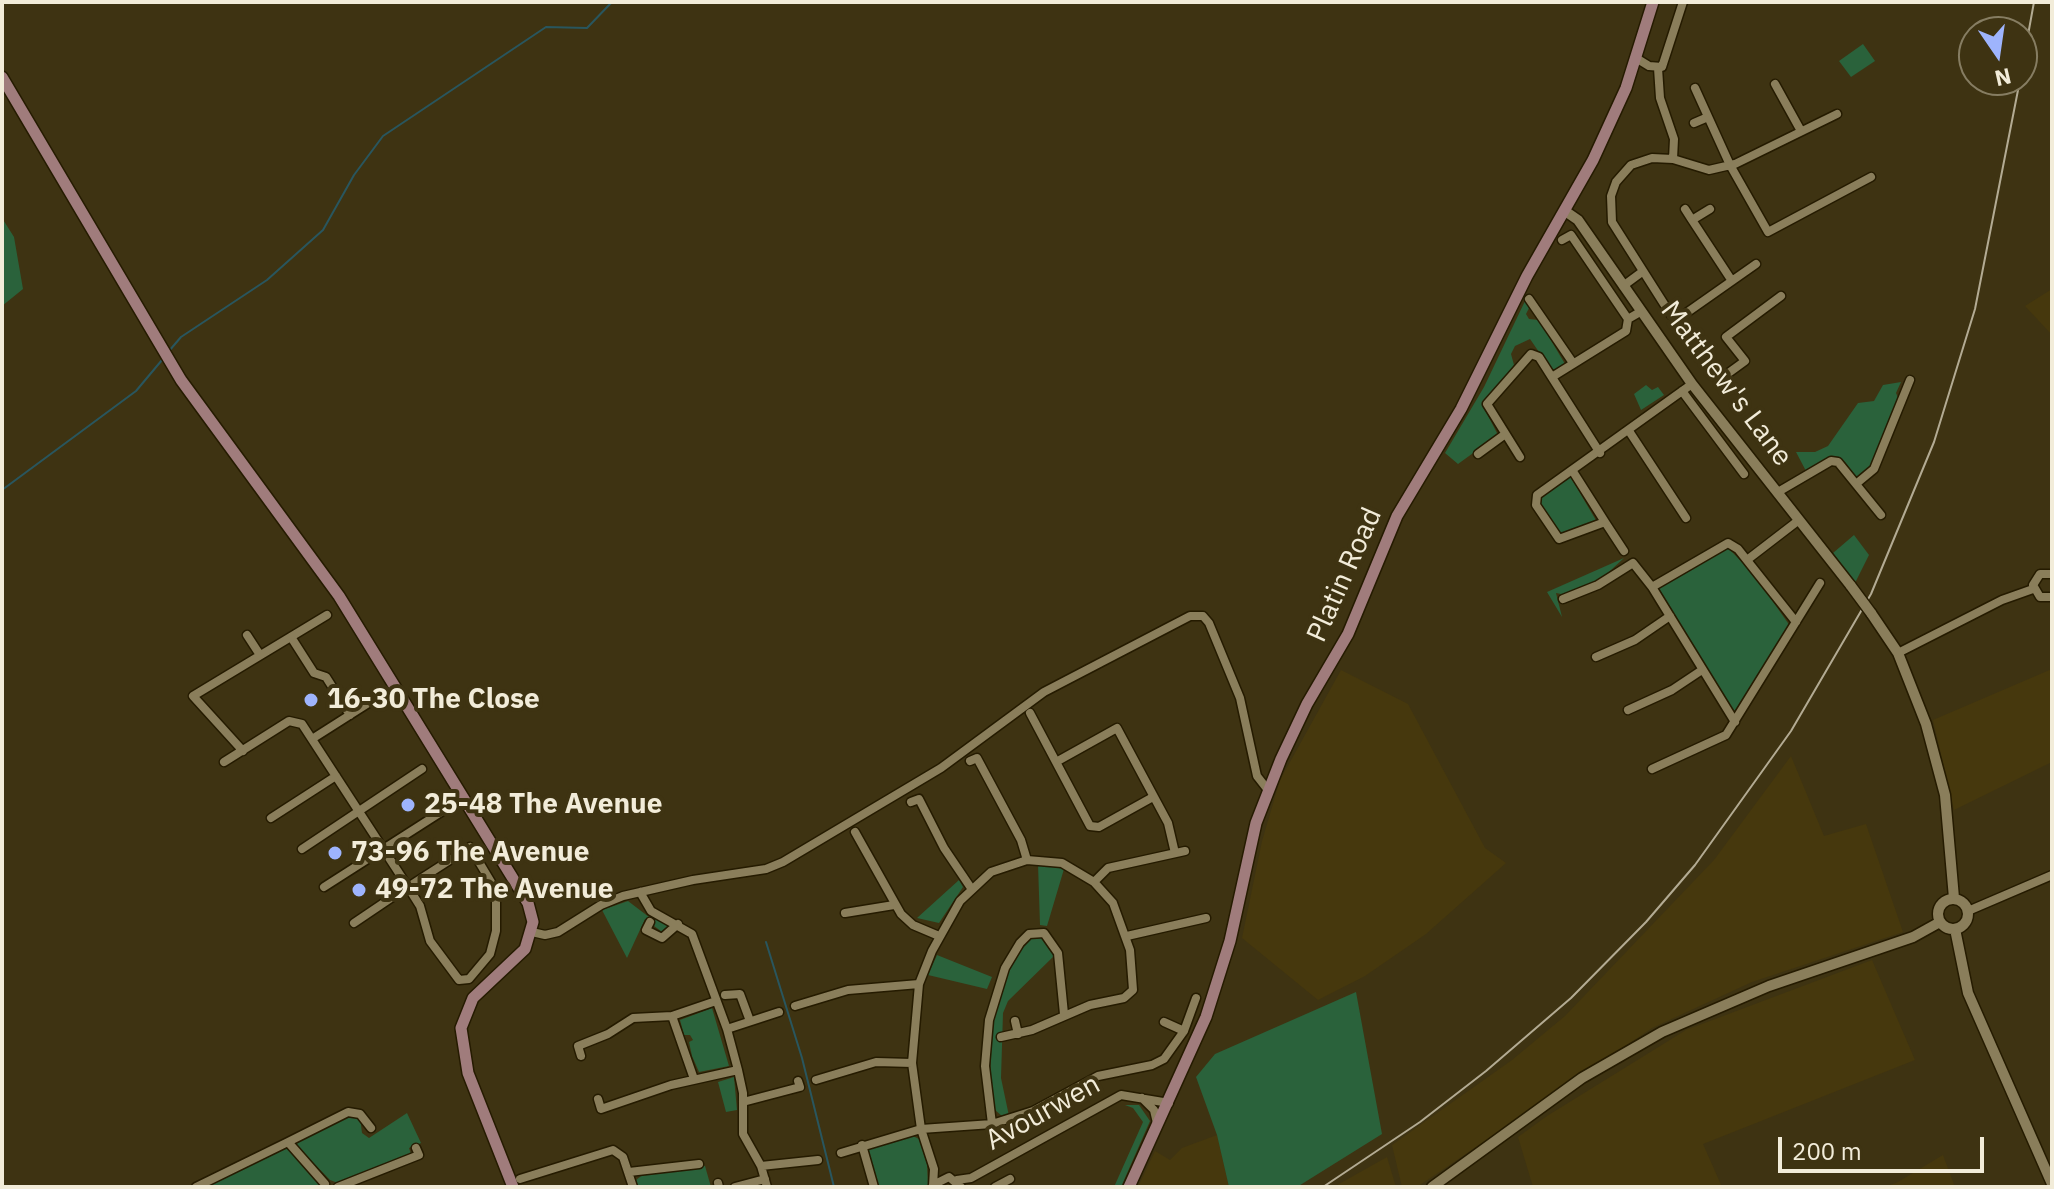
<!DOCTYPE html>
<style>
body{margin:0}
#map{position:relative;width:2054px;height:1189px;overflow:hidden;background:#3e3312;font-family:"IBM Plex Sans",sans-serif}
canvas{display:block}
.frame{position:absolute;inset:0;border:4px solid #f2ecd9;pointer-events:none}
.north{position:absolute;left:1958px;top:16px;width:80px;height:80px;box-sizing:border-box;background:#3e3312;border:2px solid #867d62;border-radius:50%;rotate:167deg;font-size:22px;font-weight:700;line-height:32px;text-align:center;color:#f2ecd9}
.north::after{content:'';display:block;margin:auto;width:28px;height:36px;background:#9eb4fd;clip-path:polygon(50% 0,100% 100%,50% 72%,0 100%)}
.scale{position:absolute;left:1778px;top:1137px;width:206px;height:36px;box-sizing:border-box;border:4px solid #f2ecd9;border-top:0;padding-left:10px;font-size:24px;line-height:28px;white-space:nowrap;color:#f2ecd9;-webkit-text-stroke:6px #3e3312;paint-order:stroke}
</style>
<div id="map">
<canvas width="2054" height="1189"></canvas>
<div class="frame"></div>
<div class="north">N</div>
<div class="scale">200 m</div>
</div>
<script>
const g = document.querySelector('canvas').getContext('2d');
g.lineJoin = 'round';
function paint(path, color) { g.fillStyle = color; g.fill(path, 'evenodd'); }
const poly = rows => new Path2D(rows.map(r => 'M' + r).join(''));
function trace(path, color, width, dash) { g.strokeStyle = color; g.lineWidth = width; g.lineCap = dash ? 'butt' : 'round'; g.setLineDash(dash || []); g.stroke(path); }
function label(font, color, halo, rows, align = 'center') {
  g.font = font + ' "IBM Plex Sans",sans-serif'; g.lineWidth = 8; g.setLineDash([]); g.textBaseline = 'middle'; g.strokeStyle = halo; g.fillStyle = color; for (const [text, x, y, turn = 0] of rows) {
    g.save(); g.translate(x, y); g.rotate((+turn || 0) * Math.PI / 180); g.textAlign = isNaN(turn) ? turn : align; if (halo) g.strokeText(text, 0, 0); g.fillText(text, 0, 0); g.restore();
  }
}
paint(poly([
 [2052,289,2052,335,2025,306],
 [2052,669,2052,762,1954,810,1933,720],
 [1341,670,1408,704,1485,848,1506,863,1426,934,1365,976,1318,1000,1242,938,1262,841,1280,780],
 [1791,756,1824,836,1866,824,1903,932,1752,982,1652,1028,1417,1187,1402,1187,1392,1145,1512,1060,1565,1016,1714,860],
 [1872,960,1915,1060,1703,1144,1722,1187,1533,1187,1518,1137,1547,1116,1686,1030],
 [1217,1135,1229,1187,1138,1187,1155,1151,1170,1160,1182,1148],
 [1943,1155,1955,1187,1885,1187,1898,1182],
 [1387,1157,1396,1187,1334,1187,1339,1184]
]), '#46380d');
paint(poly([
 [1863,44,1875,61,1851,77,1839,61],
 [2,218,14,237,23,289,2,306],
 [1525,301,1529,308,1526,314,1529,319,1539,320,1565,364,1556,370,1550,368,1530,339,1515,346,1511,354,1514,365,1483,406,1498,435,1458,464,1445,453,1484,387],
 [1901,382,1896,393,1899,400,1869,468,1858,480,1845,462,1832,457,1806,471,1796,452,1815,452,1828,446,1858,403,1874,401,1883,385],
 [1646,385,1652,390,1658,387,1664,395,1641,410,1634,394],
 [1570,476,1597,522,1560,536,1539,503,1539,498],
 [1854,535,1869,555,1855,583,1833,553],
 [1728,548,1753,573,1790,626,1734,712,1705,670,1658,587],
 [1624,558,1598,582,1566,595,1556,593,1562,617,1547,592],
 [1038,864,1064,869,1047,926,1040,925],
 [959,880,963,887,939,923,917,918],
 [628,901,649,917,667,924,668,929,662,932,645,919,627,958,602,910],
 [1033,937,1044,937,1054,956,1008,1001,1003,1013,1001,1078,1009,1116,1003,1117,994,1109,990,1084,992,1022,1001,985,1017,954],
 [937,955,992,977,987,989,928,975],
 [1356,992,1382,1134,1297,1187,1229,1187,1217,1135,1196,1077,1215,1054],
 [712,1008,729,1066,699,1072,692,1056,689,1042,693,1040,690,1035,684,1035,680,1020],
 [734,1077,737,1110,726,1112,718,1082],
 [1125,1105,1139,1105,1150,1121,1121,1187,1114,1187,1143,1122,1133,1108],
 [407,1113,421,1143,409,1148,411,1154,338,1183,330,1180,296,1145,297,1141,346,1115,360,1117,362,1133,369,1138],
 [911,1135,919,1139,927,1164,928,1187,877,1187,867,1148],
 [283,1149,289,1149,317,1178,319,1187,202,1187],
 [705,1166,711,1187,637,1187,636,1180,645,1173]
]), '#2a623b');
trace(poly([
 [169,351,181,337,267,280,323,230,354,175,383,136,546,27,587,28,612,2],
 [2,490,136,391,162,360],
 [766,942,802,1058,834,1187]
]), '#29565e', 2);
const minor = poly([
 [1636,58,1649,66,1662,67,1683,2],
 [1658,68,1660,98,1674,139,1673,159],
 [1775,84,1801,131],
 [1695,88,1730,165,1768,232,1871,177],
 [1694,123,1708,117],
 [1685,209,1692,220,1710,209],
 [1692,220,1732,281],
 [1562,240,1571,235,1628,319],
 [1756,264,1682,316,1671,315,1612,222,1611,196,1616,182,1631,165,1652,158,1673,159,1709,170,1735,164,1837,114],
 [1623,286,1642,272],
 [1529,299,1573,363],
 [1676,317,1723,377,1745,361,1726,337,1781,296],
 [1552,377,1626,331,1628,319,1640,312],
 [1682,391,1744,474],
 [1629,431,1686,518],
 [1478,454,1504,435],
 [1520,457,1487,404,1531,354,1539,357,1600,453],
 [1572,470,1605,522,1559,539,1536,505,1537,495,1692,384],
 [1856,484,1874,469,1910,380],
 [1778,492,1831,461,1838,462,1881,515],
 [1605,522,1624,551],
 [1747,560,1799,520],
 [2052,574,2040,574,2033,585,2040,597,2052,597],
 [1652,587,1728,543,1738,549,1796,622],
 [1563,599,1598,585,1633,563,1652,587,1735,722],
 [247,635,260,655],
 [291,637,314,673,326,677,350,715],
 [1898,653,2002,600,2033,589],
 [1596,657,1635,640,1670,616],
 [1628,710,1672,690,1702,670],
 [1030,713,1090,826,1099,827,1153,797],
 [312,739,378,697],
 [243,751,193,696,327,615],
 [970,761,977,758,1021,840,1027,860],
 [224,762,289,721,302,724,408,887,420,906,430,941,459,980,469,979,490,954,496,931,496,900,491,882,470,847,408,887,401,892,391,898,354,923],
 [1056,762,1117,728,1168,823,1175,853],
 [1652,769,1726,735,1820,583],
 [911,802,919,799,944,848,971,888],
 [271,818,336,776],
 [855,832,901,914,913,925,939,936],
 [302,849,422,769],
 [1094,882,1108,868,1185,851],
 [324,887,463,798],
 [640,892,651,911,692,934,727,1029,738,1070,743,1093,743,1134,761,1166,767,1187],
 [1968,911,2052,875],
 [845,913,894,905],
 [650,922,646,930,662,938,678,924],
 [532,932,545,935,558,932,601,905,623,896,693,880,766,869,783,862,941,768,1044,692,1190,616,1203,616,1209,623,1240,698,1257,776,1268,790],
 [1127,936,1206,918],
 [725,995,740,994,750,1021],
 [795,1006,848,990,919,984],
 [672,1016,694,1079],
 [1015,1021,1018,1034],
 [1164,1022,1184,1031],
 [727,1029,779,1012],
 [581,1056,578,1046,608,1034,633,1018,672,1016,716,1001],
 [816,1080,876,1062,912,1063],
 [1142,1098,1154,1110,1157,1123],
 [598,1099,601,1109,671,1085,738,1070],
 [743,1102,800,1087,798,1081],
 [992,1124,1033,1111,1098,1076,1152,1065,1164,1059,1184,1031,1196,998],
 [288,1142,348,1112,360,1114,371,1128],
 [862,1145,874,1187],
 [841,1153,921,1129,992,1124,985,1066,989,1020,1005,968,1020,943,1029,934,1044,933,1058,953,1064,1014],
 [761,1166,818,1160],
 [629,1172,699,1164],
 [520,1179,613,1150,623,1157,633,1187],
 [957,1180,971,1178,1121,1095,1169,1103],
 [718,1183,719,1187],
 [933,1185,949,1177,961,1187],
 [933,1186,934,1169,921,1129,912,1063,919,984,932,951,960,901,991,872,1027,860,1062,863,1094,882,1113,903,1130,950,1133,990,1124,998,1090,1005,1032,1030,1001,1037],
 [196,1187,288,1142,325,1184],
 [338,1187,419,1155,416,1148],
 [735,1187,765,1179],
 [995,1187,1010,1179]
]);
const tertiary = poly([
 [1565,211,1578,220,1692,384,1851,586],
 [1871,613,1898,653,1926,724,1945,795,1954,898],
 '1938 914a15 15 0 1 1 30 0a15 15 0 1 1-30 0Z',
 [1955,929,1968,993,2052,1184],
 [1432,1187,1582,1078,1662,1032,1769,986,1913,937,1940,922]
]);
const secondary = poly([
 [2,77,181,380,339,596,528,903,533,922,525,949,473,998,461,1028,468,1073,513,1187],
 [1129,1187,1206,1017,1230,941,1256,823,1281,759,1307,704,1348,634,1397,516,1461,409,1527,276,1593,160,1626,88,1653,2]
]);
trace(minor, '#251b00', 11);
trace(tertiary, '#251b00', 13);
trace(secondary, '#251b00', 14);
trace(minor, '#8a7e5b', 8);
trace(tertiary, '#8a7e5b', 10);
trace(secondary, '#a07c7c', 11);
trace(poly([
 [2022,68,2034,2],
 [1323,1187,1420,1122,1486,1071,1571,998,1646,922,1695,865,1791,731,1871,594,1934,442,1975,309,2020,80]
]), '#b3ab93', 2);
const tertiaryBridge = poly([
 [1851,586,1871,613]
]);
trace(tertiaryBridge, '#251b00', 13, []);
trace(tertiaryBridge, '#8a7e5b', 10);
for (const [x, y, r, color] of [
 [311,700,8,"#9eb4fd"],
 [408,805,8,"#9eb4fd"],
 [335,853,8,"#9eb4fd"],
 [359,890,8,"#9eb4fd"]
]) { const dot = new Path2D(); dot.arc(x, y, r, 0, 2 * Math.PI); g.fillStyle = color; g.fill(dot); trace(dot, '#3e3312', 3); }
label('28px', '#f2ecd9', '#3e3312', [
 ["Matthew's Lane",1726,384,53],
 ["Platin Road",1345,575,-66],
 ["Avourwen",1043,1113,-29]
]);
label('bold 28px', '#f2ecd9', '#3e3312', [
 ["16-30 The Close",327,700],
 ["25-48 The Avenue",424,805],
 ["73-96 The Avenue",351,853],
 ["49-72 The Avenue",375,890]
], 'left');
</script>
